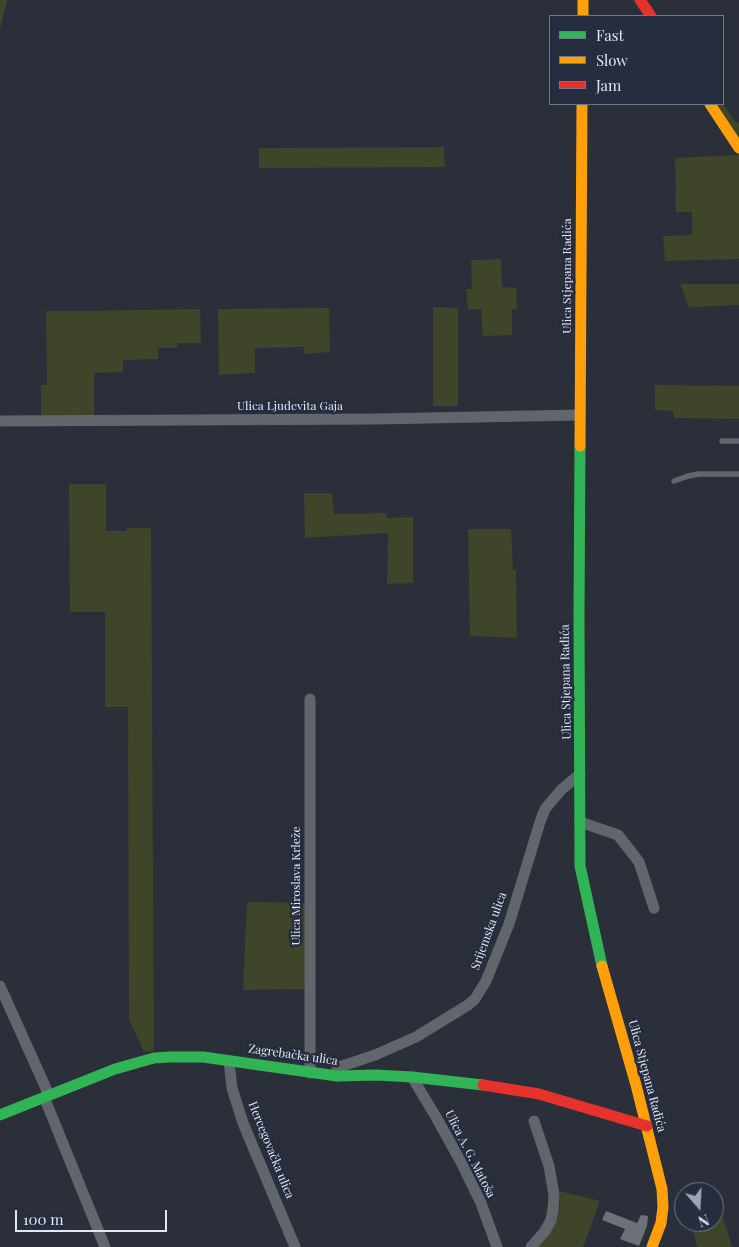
<!DOCTYPE html>
<meta charset="utf-8">
<style>
body{margin:0}
#map{position:relative;width:739px;height:1247px;overflow:hidden;background:#2b2f39;font-family:"Playfair Display",serif}
canvas{display:block}
.legend{position:absolute;left:549px;top:15px;width:175px;height:90px;box-sizing:border-box;background:#252d3f;border:1px solid #707787;margin:0;padding:6px 9px;list-style:none;font-size:15px;color:#e1e7f3}
.legend li{display:flex;align-items:center;gap:10px;height:25px}
.legend b{width:25px;border:1px solid #707787}
.north{position:absolute;left:674px;top:1182px;width:50px;height:50px;box-sizing:border-box;background:#252d3f;border:1px solid #707787;border-radius:50%;rotate:161deg;font-size:14px;font-weight:700;line-height:20px;text-align:center;color:#e1e7f3}
.north::after{content:'';display:block;margin:auto;width:18px;height:22px;background:#a1a7b2;clip-path:polygon(50% 0,100% 100%,50% 72%,0 100%)}
.scale{position:absolute;left:15px;top:1210px;width:152px;height:22px;box-sizing:border-box;border:2px solid #e1e7f3;border-top:0;padding-left:6px;font-size:15px;line-height:18px;white-space:nowrap;color:#e1e7f3;-webkit-text-stroke:4px #252d3f;paint-order:stroke}
</style>
<div id="map">
<canvas width="739" height="1247"></canvas>
<ul class="legend">
<li><b style="height:6px;background:#30b455"></b>Fast</li>
<li><b style="height:6px;background:#ff9f0a"></b>Slow</li>
<li><b style="height:6px;background:#e5322d"></b>Jam</li>
</ul>
<div class="north">N</div>
<div class="scale">100 m</div>
</div>
<script>
const g = document.querySelector('canvas').getContext('2d');
g.lineJoin = 'round';
function paint(path, color) { g.fillStyle = color; g.fill(path, 'evenodd'); }
const poly = rows => new Path2D(rows.map(r => 'M' + r).join(''));
function trace(path, color, width, dash) { g.strokeStyle = color; g.lineWidth = width; g.lineCap = dash ? 'butt' : 'round'; g.setLineDash(dash || []); g.stroke(path); }
function label(font, color, halo, rows, align = 'center') {
  g.font = font + ' "Playfair Display",serif'; g.lineWidth = 5; g.setLineDash([]); g.textBaseline = 'middle'; g.strokeStyle = halo; g.fillStyle = color; for (const [text, x, y, turn = 0] of rows) {
    g.save(); g.translate(x, y); g.rotate((+turn || 0) * Math.PI / 180); g.textAlign = isNaN(turn) ? turn : align; if (halo) g.strokeText(text, 0, 0); g.fillText(text, 0, 0); g.restore();
  }
}
paint(poly([
 [0,0,7,0,0,30],
 [716,104,723,104,736,123,739,122,739,138],
 [444,147,445,167,259,168,259,148],
 [739,155,739,259,665,261,663,236,692,235,692,212,676,212,675,158],
 [501,259,502,287,516,288,517,309,512,309,512,335,483,336,481,309,468,309,466,289,472,289,471,260],
 [680,284,739,284,739,305,689,307],
 [433,307,458,308,458,406,433,406],
 [329,308,330,352,304,354,304,347,255,348,255,373,219,375,218,309],
 [200,309,201,343,177,343,177,348,158,348,158,359,123,360,123,372,94,373,94,415,87,416,41,417,41,385,47,385,46,311,87,311],
 [655,385,739,386,739,419,674,418,673,411,655,410],
 [69,484,106,484,106,531,127,531,127,528,151,528,154,1051,144,1052,129,1019,128,707,105,707,105,612,70,612],
 [304,493,332,493,334,514,386,513,387,518,413,517,413,583,387,584,388,533,305,538],
 [468,529,511,529,513,570,516,570,517,638,470,636],
 [247,902,308,903,308,989,243,990],
 [713,1187,732,1246,730,1247,697,1247,697,1246,691,1222,714,1222,714,1192,696,1192],
 [559,1191,600,1201,583,1247,535,1247,557,1215,560,1204]
]), '#3f4529');
paint(poly([
 [606,1211,637,1223,641,1215,648,1216,647,1226,639,1246,620,1239,625,1229,602,1220]
]), '#6c7079');
trace(poly([
 [722,441,739,441],
 [674,481,688,476,699,474,739,474]
]), '#61656c', 5.5);
trace(poly([
 [0,421,376,419,580,415],
 [310,699,310,1073],
 [580,822,618,835,639,862,654,908],
 [0,986,49,1095],
 [229,1061,232,1088,243,1123,295,1247],
 [337,1076,337,1070,339,1067,375,1055,416,1037,468,1005,475,999,486,981,509,924,540,822,545,809,561,790,580,774],
 [412,1077,436,1117,461,1162,481,1203,497,1247],
 [44,1097,105,1247],
 [531,1247,545,1231,551,1220,553,1209,554,1195,549,1166,534,1121]
]), '#61656c', 11);
trace(poly([
 [580,446,579,615,580,866,602,966],
 [0,1115,115,1069,154,1058,169,1057,203,1057,337,1076,376,1075,412,1077,483,1085]
]), '#30b455', 11);
trace(poly([
 [583,0,583,16],
 [710,104,739,148],
 [580,446,582,104],
 [602,966,636,1085,662,1189,663,1207,661,1223,652,1247]
]), '#ff9f0a', 11);
trace(poly([
 [640,0,651,16],
 [483,1085,539,1094,647,1126]
]), '#e5322d', 11);
label('12px', '#e1e7f3', '#252d3f', [
 ["Ulica Stjepana Radića",567,276,-90],
 ["Ulica Ljudevita Gaja",290,406],
 ["Ulica Stjepana Radića",566,682,-91],
 ["Ulica Miroslava Krleže",296,886,-90],
 ["Srijemska ulica",489,931,-70],
 ["Zagrebačka ulica",293,1055,8],
 ["Ulica Stjepana Radića",647,1076,75],
 ["Hercegovačka ulica",271,1150,68],
 ["Ulica A. G. Matoša",470,1154,63]
]);
</script>
